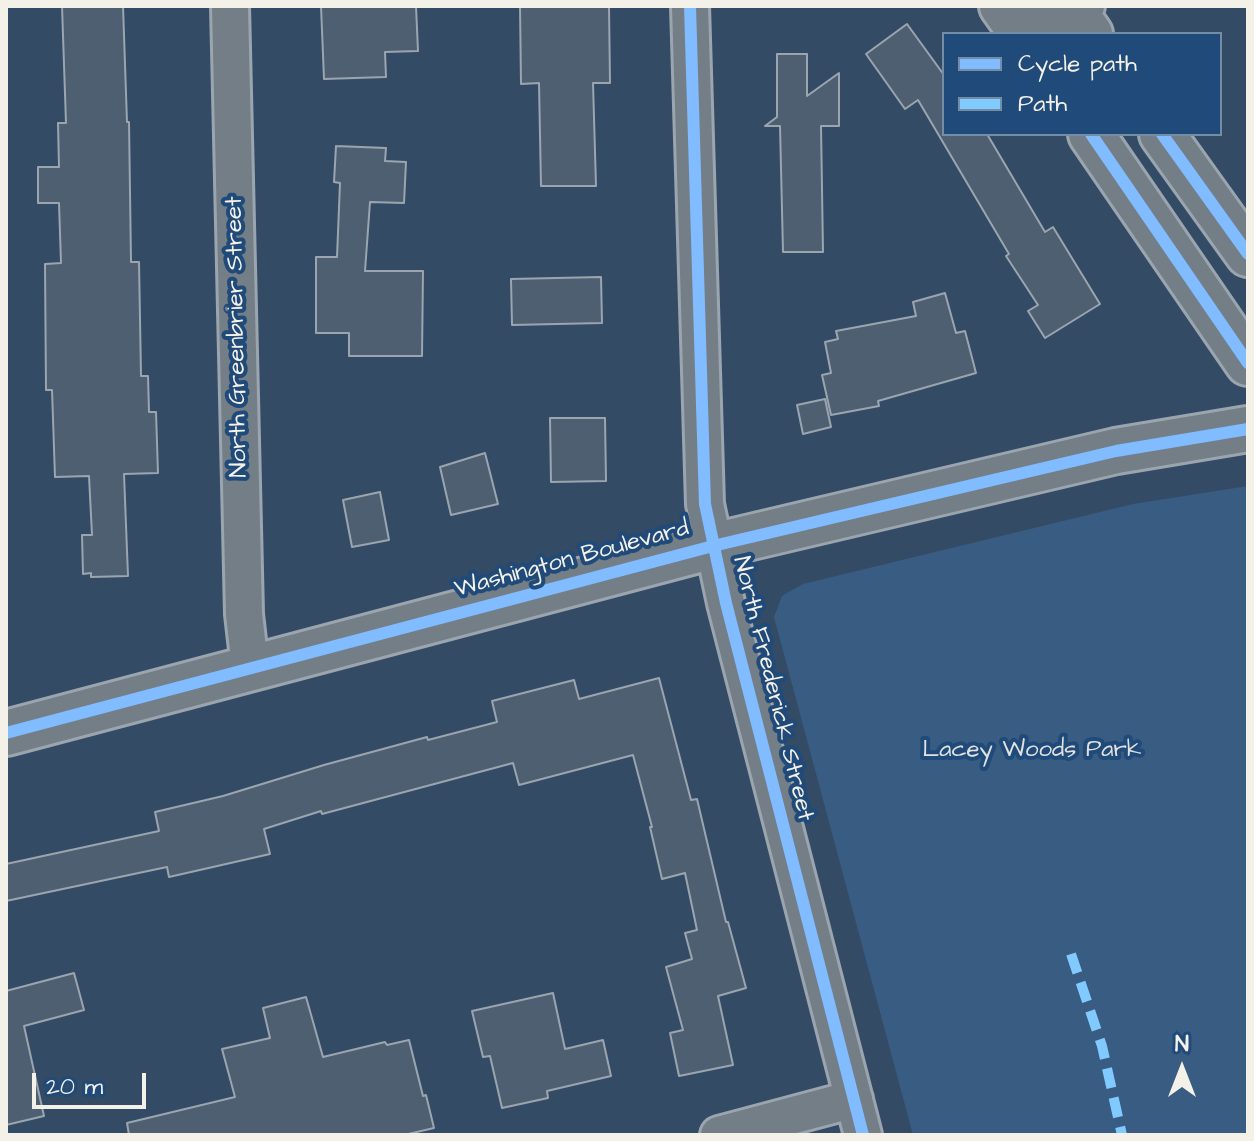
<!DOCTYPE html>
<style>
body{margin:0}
#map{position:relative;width:1254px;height:1141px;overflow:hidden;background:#344b65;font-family:"Architects Daughter",sans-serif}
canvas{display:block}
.frame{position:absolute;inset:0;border:8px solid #f4f1e8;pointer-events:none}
.legend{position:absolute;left:942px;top:32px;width:280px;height:104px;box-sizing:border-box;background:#1f4a7a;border:2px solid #748da6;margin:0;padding:10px 14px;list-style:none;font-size:24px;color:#f4f1e8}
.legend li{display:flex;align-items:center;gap:16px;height:40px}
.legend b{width:40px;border:2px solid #748da6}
.north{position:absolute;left:1142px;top:1029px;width:80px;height:80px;-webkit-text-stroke:6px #1f4a7a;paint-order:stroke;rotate:0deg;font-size:22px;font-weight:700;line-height:32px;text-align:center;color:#f4f1e8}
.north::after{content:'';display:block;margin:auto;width:28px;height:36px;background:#f4f1e8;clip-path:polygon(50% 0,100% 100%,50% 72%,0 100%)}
.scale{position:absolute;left:32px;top:1073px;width:114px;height:36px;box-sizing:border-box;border:4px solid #f4f1e8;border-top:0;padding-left:10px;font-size:24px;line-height:28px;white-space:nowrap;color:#f4f1e8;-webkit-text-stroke:6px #1f4a7a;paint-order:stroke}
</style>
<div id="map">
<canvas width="1254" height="1141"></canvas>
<div class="frame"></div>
<ul class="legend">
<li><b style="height:10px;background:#80bcff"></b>Cycle path</li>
<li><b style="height:10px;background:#80caff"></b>Path</li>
</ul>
<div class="north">N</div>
<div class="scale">20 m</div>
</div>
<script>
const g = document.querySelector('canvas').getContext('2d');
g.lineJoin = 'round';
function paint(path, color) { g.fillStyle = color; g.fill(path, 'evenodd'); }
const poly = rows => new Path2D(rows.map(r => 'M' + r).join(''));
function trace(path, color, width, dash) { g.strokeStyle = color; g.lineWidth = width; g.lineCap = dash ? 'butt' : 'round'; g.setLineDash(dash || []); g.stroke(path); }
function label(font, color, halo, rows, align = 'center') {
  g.font = font + ' "Architects Daughter",sans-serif'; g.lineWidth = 8; g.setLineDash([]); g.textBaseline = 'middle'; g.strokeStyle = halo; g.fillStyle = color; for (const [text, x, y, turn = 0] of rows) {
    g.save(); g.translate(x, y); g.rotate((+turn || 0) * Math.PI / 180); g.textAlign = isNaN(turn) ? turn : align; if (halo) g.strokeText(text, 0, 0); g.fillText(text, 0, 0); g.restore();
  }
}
paint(poly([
 [1248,486,1248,1135,913,1135,774,617,782,596,803,584,1133,504]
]), '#395c83');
const building = poly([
 [62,6,123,6,127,122,129,122,131,262,139,262,141,376,148,376,149,412,156,412,158,473,124,474,128,576,91,577,91,573,83,574,82,535,92,535,89,476,55,477,52,390,46,390,45,264,61,263,59,203,38,203,38,167,59,167,58,123,66,123,62,6],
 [321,6,416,6,418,51,385,52,386,77,324,79,321,6],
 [520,6,609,6,610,83,593,83,596,186,541,186,539,83,521,84,520,6],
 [907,24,944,75,944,134,987,134,1045,232,1053,227,1100,304,1045,338,1028,311,1038,305,1006,256,1009,254,918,100,905,109,866,54,907,24],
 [777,54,807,54,807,96,839,73,839,126,821,126,823,252,783,252,780,126,765,126,777,117,777,54],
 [336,146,386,148,385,161,406,162,404,203,370,202,365,271,423,271,422,356,349,356,349,333,316,333,316,257,337,257,340,183,334,182,336,146],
 [601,277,602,323,512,325,511,279,601,277],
 [945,293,956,333,965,331,976,373,878,401,879,406,831,415,822,375,831,373,825,342,838,339,836,331,916,316,913,302,945,293],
 [825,399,831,427,803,434,797,405,825,399],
 [550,418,605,418,606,481,551,482,550,418],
 [485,453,498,504,451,515,440,467,485,453],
 [380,492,389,540,352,547,343,500,380,492],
 [659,678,691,800,697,799,726,922,728,922,746,988,718,996,733,1065,679,1076,670,1033,683,1030,666,967,692,959,685,933,697,930,685,873,662,879,650,827,652,827,633,755,519,785,513,763,322,814,321,811,264,829,270,854,169,877,167,867,6,901,6,864,159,831,155,812,223,796,324,765,427,737,428,740,497,722,492,701,574,680,579,699,659,678],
 [74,973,84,1010,24,1026,44,1116,6,1125,6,991,74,973],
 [553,993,565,1049,603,1040,611,1076,547,1091,548,1098,502,1108,490,1056,483,1057,472,1011,553,993],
 [306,997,323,1057,385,1042,387,1045,409,1040,423,1096,426,1095,434,1128,404,1135,129,1135,127,1123,235,1097,222,1049,270,1038,263,1008,306,997]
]);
paint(building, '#4e5f72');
trace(building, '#9ba5af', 2);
const street = poly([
 [230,6,244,614,250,667],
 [690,6,705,504,726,603,863,1135],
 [1020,32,1086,6],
 [719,1135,854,1099]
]);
const secondary = poly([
 [1002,6,1022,34],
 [1070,6,1090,34],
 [1091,134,1248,363],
 [1162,134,1248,254],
 [6,733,713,546,1116,451,1248,429]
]);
trace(street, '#9ba5af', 42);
trace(secondary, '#9ba5af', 50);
trace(street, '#737e87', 36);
trace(secondary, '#737e87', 44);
trace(poly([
 [1071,954,1102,1046,1122,1135]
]), '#80caff', 10, [20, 10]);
trace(poly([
 [690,6,705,504,726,603,863,1135],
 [1091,134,1248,363],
 [1162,134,1248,254],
 [6,733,713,546,1116,451,1248,429]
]), '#80bcff', 12);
label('24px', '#f4f1e8', '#1f4a7a', [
 ["North Greenbrier Street",238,337,-91],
 ["Washington Boulevard",572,560,-15],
 ["North Frederick Street",772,689,76]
]);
label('24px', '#e1e2de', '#1f4a7a', [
 ["Lacey Woods Park",1032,751]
]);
</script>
